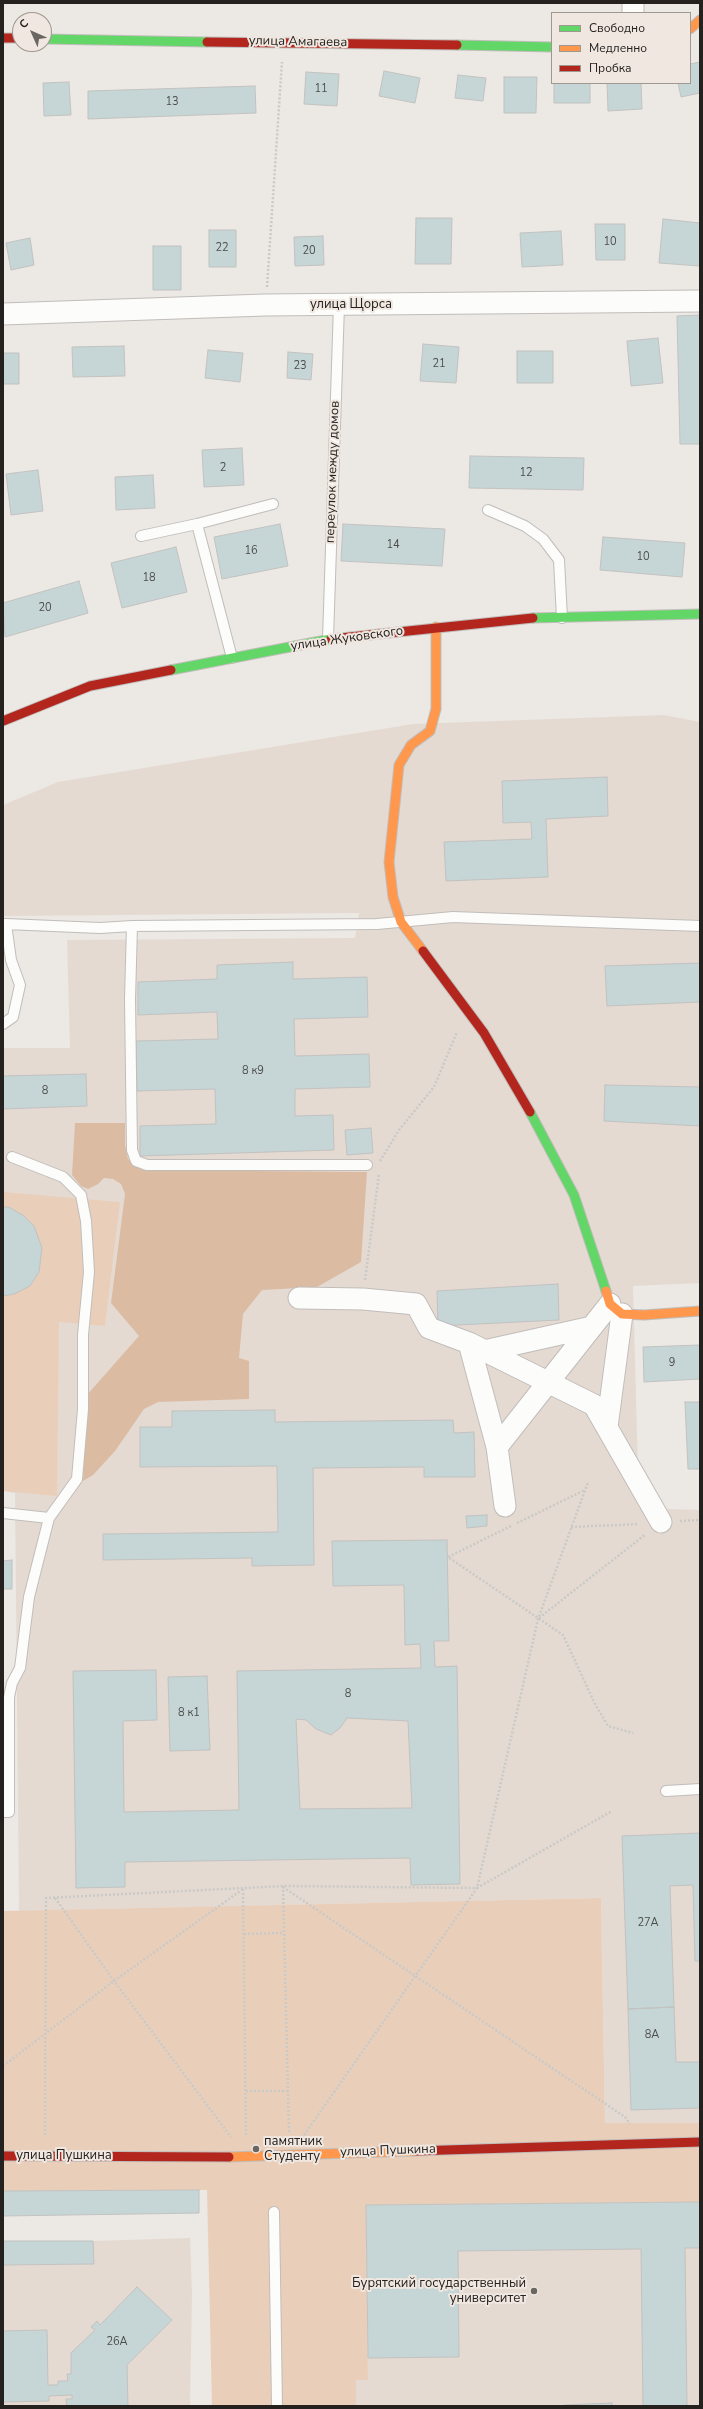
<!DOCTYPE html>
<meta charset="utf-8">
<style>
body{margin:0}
#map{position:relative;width:703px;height:2409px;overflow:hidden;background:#ece8e4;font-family:"Nunito Sans",sans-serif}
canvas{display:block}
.frame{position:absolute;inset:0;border:4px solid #24211e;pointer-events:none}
.legend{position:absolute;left:551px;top:12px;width:140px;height:72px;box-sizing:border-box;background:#f0e7e0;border:1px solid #9e9892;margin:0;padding:5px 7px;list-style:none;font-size:12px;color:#24211e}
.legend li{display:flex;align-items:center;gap:8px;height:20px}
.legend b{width:20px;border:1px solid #9e9892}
.north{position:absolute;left:12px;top:12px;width:40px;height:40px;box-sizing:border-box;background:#f0e7e0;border:1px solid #9e9892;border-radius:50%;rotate:315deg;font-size:11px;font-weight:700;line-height:16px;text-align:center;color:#24211e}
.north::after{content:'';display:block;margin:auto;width:14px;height:18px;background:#6a6763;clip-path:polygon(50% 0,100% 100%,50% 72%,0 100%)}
</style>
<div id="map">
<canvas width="703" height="2409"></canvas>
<div class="frame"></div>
<ul class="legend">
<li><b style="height:5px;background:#63d668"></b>Свободно</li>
<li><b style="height:5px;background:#ff974d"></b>Медленно</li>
<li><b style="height:5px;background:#b3261e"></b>Пробка</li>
</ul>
<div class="north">С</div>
</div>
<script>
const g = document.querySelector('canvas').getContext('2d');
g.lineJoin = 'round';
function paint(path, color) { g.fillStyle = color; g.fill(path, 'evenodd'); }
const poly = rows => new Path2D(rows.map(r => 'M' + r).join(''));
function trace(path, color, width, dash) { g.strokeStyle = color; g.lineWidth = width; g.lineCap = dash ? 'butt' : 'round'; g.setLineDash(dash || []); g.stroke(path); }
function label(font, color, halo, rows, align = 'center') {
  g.font = font + ' "Nunito Sans",sans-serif'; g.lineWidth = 4; g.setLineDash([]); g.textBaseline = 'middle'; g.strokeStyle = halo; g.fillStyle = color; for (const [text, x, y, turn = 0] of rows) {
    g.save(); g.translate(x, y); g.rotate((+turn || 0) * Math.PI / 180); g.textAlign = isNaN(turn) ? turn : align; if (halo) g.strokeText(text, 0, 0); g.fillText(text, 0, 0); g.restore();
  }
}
paint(poly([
 [664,715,700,722,700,1283,633,1286,639,1508,700,1510,700,2123,605,2123,601,1898,19,1911,15,1493,3,1491,3,1048,70,1048,67,940,355,938,359,913,3,916,3,805,58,782,413,724],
 [700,2202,700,2406,356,2406,356,2380,368,2380,366,2205],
 [190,2238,192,2293,190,2406,3,2406,3,2265,93,2264,93,2241]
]), '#e5dad2');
paint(poly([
 [3,1192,120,1202,105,1326,59,1322,57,1496,3,1491],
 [601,1898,605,2123,700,2123,700,2202,366,2205,368,2380,356,2380,356,2406,212,2406,207,2190,3,2191,3,1911]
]), '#e9cfba');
paint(poly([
 [75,1123,125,1123,125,1145,128,1159,142,1170,367,1172,361,1262,317,1287,262,1290,243,1314,239,1358,249,1361,249,1399,158,1402,144,1409,115,1451,93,1475,83,1481,87,1395,139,1336,111,1303,125,1194,121,1184,113,1179,104,1178,98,1184,88,1189,81,1186,72,1175]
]), '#dcbba3');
const building = poly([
 [700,62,700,93,681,97,678,83,690,83,690,64,700,62],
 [384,71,420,78,415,103,379,96,384,71],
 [306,72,339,74,337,106,304,104,306,72],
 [458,75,486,78,483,101,455,98,458,75],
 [504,77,537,77,536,113,504,113,504,77],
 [69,82,71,115,44,116,43,83,69,82],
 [554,83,590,83,590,103,554,103,554,83],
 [607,83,641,83,642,109,608,111,607,83],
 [255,86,256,113,88,119,88,91,255,86],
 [416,218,452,218,451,264,415,264,416,218],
 [663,219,700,223,700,266,659,263,663,219],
 [595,224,625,224,625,260,596,260,595,224],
 [209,230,236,230,236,267,209,267,209,230],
 [561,231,563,265,522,267,520,233,561,231],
 [323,236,324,265,295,266,294,237,323,236],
 [30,238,34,265,11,270,6,243,30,238],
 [153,246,181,246,181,290,153,290,153,246],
 [700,315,700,444,680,444,677,316,700,315],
 [658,338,663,383,631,386,627,341,658,338],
 [423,344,459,347,456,383,420,381,423,344],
 [124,346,125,376,73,377,72,347,124,346],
 [208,350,243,353,240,382,205,378,208,350],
 [517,351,553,351,553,383,517,383,517,351],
 [288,352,313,354,311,380,287,378,288,352],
 [3,353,19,353,19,384,3,384,3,353],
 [242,448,244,485,204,487,202,450,242,448],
 [470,456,584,458,583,490,469,488,470,456],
 [38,470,43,511,11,515,6,474,38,470],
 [153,475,155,508,116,510,115,477,153,475],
 [280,524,288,566,222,579,214,537,280,524],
 [343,524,445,529,442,566,341,561,343,524],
 [603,537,685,543,682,577,600,570,603,537],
 [176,547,187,592,122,608,111,563,176,547],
 [79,581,88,613,5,637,3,603,79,581],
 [607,777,608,816,546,819,548,877,446,881,444,842,532,839,531,822,503,823,502,781,607,777],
 [293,962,293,979,367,977,368,1017,294,1019,295,1056,369,1054,370,1087,295,1089,295,1116,333,1115,334,1150,140,1156,140,1126,216,1124,215,1089,137,1091,136,1041,218,1039,217,1012,138,1015,138,982,217,979,217,965,293,962],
 [700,963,700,1002,607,1006,605,966,700,963],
 [86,1074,87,1106,3,1109,3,1076,86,1074],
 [605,1085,700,1087,700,1126,604,1121,605,1085],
 [371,1128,373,1153,347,1155,345,1130,371,1128],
 [3,1207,9,1207,24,1216,34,1226,42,1248,39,1272,30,1286,14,1294,3,1296,3,1207],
 [558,1284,559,1320,438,1326,437,1291,558,1284],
 [700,1345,700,1379,644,1382,643,1347,700,1345],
 [685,1402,700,1402,700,1469,688,1469,685,1402],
 [275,1410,275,1422,453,1420,454,1433,474,1432,475,1477,424,1477,424,1467,313,1468,314,1565,252,1566,252,1558,103,1560,103,1534,278,1532,277,1466,140,1467,140,1427,172,1427,172,1411,275,1410],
 [487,1515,487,1526,467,1528,466,1516,487,1515],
 [447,1540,449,1641,434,1641,435,1667,457,1666,460,1884,411,1885,410,1858,125,1862,125,1887,76,1888,73,1671,156,1670,157,1720,123,1721,124,1812,239,1810,237,1671,421,1668,420,1644,405,1645,404,1585,333,1586,332,1541,447,1540],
 [347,1718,408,1721,412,1808,300,1809,296,1719,306,1720,316,1729,331,1735,340,1728,347,1718],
 [12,1560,12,1589,3,1589,3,1561,12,1560],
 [207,1676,210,1750,170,1751,168,1677,207,1676],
 [700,1833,700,1961,695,1961,693,1885,670,1886,674,2007,628,2009,622,1836,700,1833],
 [674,2007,676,2062,700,2062,700,2108,631,2110,628,2009,674,2007],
 [199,2190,199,2213,3,2216,3,2191,199,2190],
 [700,2202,700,2248,685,2248,687,2406,643,2406,641,2249,458,2251,459,2357,368,2358,366,2205,700,2202],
 [3,2241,93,2241,94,2264,3,2265,3,2241],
 [137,2287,172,2320,127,2365,128,2406,67,2406,66,2399,72,2399,72,2395,49,2396,49,2401,3,2402,3,2331,47,2330,48,2385,58,2385,58,2381,68,2381,67,2374,71,2374,71,2353,95,2330,91,2327,97,2321,100,2325,137,2287],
 [612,2403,612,2406,564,2406,564,2405,612,2403]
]);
paint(building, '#c6d5d6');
trace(building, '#c2c2c0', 1);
const lane = poly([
 [488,510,525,526,543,539,559,560,562,618],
 [141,536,197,524],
 [328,639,339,305],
 [232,658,197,524,273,504],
 [3,924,6,924,11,960,20,985,13,1017,3,1024],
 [6,924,100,928,132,926,130,999,132,1150,136,1161,147,1165,367,1165],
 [132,926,377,924,453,917,700,926],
 [3,1513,49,1518],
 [666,1791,700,1789],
 [3,1812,9,1812,9,1697,12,1683,20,1668,29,1597,49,1518,77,1479,83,1409,83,1335,89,1272,86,1221,81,1195,63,1177,12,1157],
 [274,2212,277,2406]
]);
const street = poly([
 [633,3,633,13],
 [3,314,265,305,700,301],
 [299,1298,363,1299,416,1304,429,1328,469,1343,594,1405,661,1522],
 [469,1343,497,1447],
 [484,1351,592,1327],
 [607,1427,622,1314],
 [505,1506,497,1447,610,1304]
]);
const fast = poly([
 [44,39,207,42],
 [457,45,552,47],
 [533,618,700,614],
 [171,670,331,639],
 [530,1112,574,1195,606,1291]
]);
const slow = poly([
 [690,29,700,20],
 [423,951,401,922,393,897,389,862,399,765,411,745,430,731,436,709,436,627],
 [606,1291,610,1304,622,1314,644,1315,700,1311],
 [229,2157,414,2151]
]);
const jam = poly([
 [3,38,20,38],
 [207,42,457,45],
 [331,639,533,618],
 [3,721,90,686,171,670],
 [423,951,484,1033,530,1112],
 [414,2151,700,2142],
 [3,2156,229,2157]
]);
trace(lane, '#c0bdba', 12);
trace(street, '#c0bdba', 23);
trace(fast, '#c0bdba', 11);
trace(slow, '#c0bdba', 11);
trace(jam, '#c0bdba', 11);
trace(poly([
 [267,287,282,62],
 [380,1161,399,1130,434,1087,457,1032],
 [365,1280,379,1174],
 [680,1521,700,1520],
 [517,1523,585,1490],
 [511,1526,448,1557,563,1635,595,1704,608,1726,633,1733],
 [571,1527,639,1524],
 [539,1618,646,1534],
 [283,1886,289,2134],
 [283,1887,625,2117,630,2124],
 [243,1889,246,2136],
 [55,1898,114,1981,231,2137],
 [244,1934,284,1933],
 [3,2066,114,1981,243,1889],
 [246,2091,287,2091],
 [45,2135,46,1898,283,1886,477,1888,612,1811],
 [304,2135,477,1888,538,1619,588,1482]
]), '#c9c9c7', 2.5, [2, 2]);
trace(lane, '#fcfcfb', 10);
trace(street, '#fcfcfb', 21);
trace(fast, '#63d668', 9);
trace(slow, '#ff974d', 9);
trace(jam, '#b3261e', 9);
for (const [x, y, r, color] of [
 [256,2149,4,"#6a6763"],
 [534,2291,4,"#6a6763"]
]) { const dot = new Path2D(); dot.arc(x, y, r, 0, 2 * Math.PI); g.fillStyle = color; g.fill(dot); trace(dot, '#f0e7e0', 1.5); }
label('11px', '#4c4e4c', null, [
 ["11",321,89],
 ["13",172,102],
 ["10",610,242],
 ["22",222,248],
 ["20",309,251],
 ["21",439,364],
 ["23",300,366],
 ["2",223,468],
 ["12",526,473],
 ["14",393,545],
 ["16",251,551],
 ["10",643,557],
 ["18",149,578],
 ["20",45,608],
 ["8 к9",253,1071],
 ["8",45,1091],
 ["9",672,1363],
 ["8",348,1694],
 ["8 к1",189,1713],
 ["27А",648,1923],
 ["8А",652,2035],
 ["26А",117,2342]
]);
label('13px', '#24211e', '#f0e7e0', [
 ["улица Амагаева",298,42,1],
 ["улица Щорса",351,305],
 ["переулок между домов",333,472,-88],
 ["улица Жуковского",347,639,-8],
 ["улица Пушкина",388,2151,-2],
 ["улица Пушкина",64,2156]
]);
label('13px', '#24211e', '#f0e7e0', [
 ["памятник",264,2142],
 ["Студенту",264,2157],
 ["Бурятский государственный",526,2284,"right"],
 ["университет",526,2299,"right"]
], 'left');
</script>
